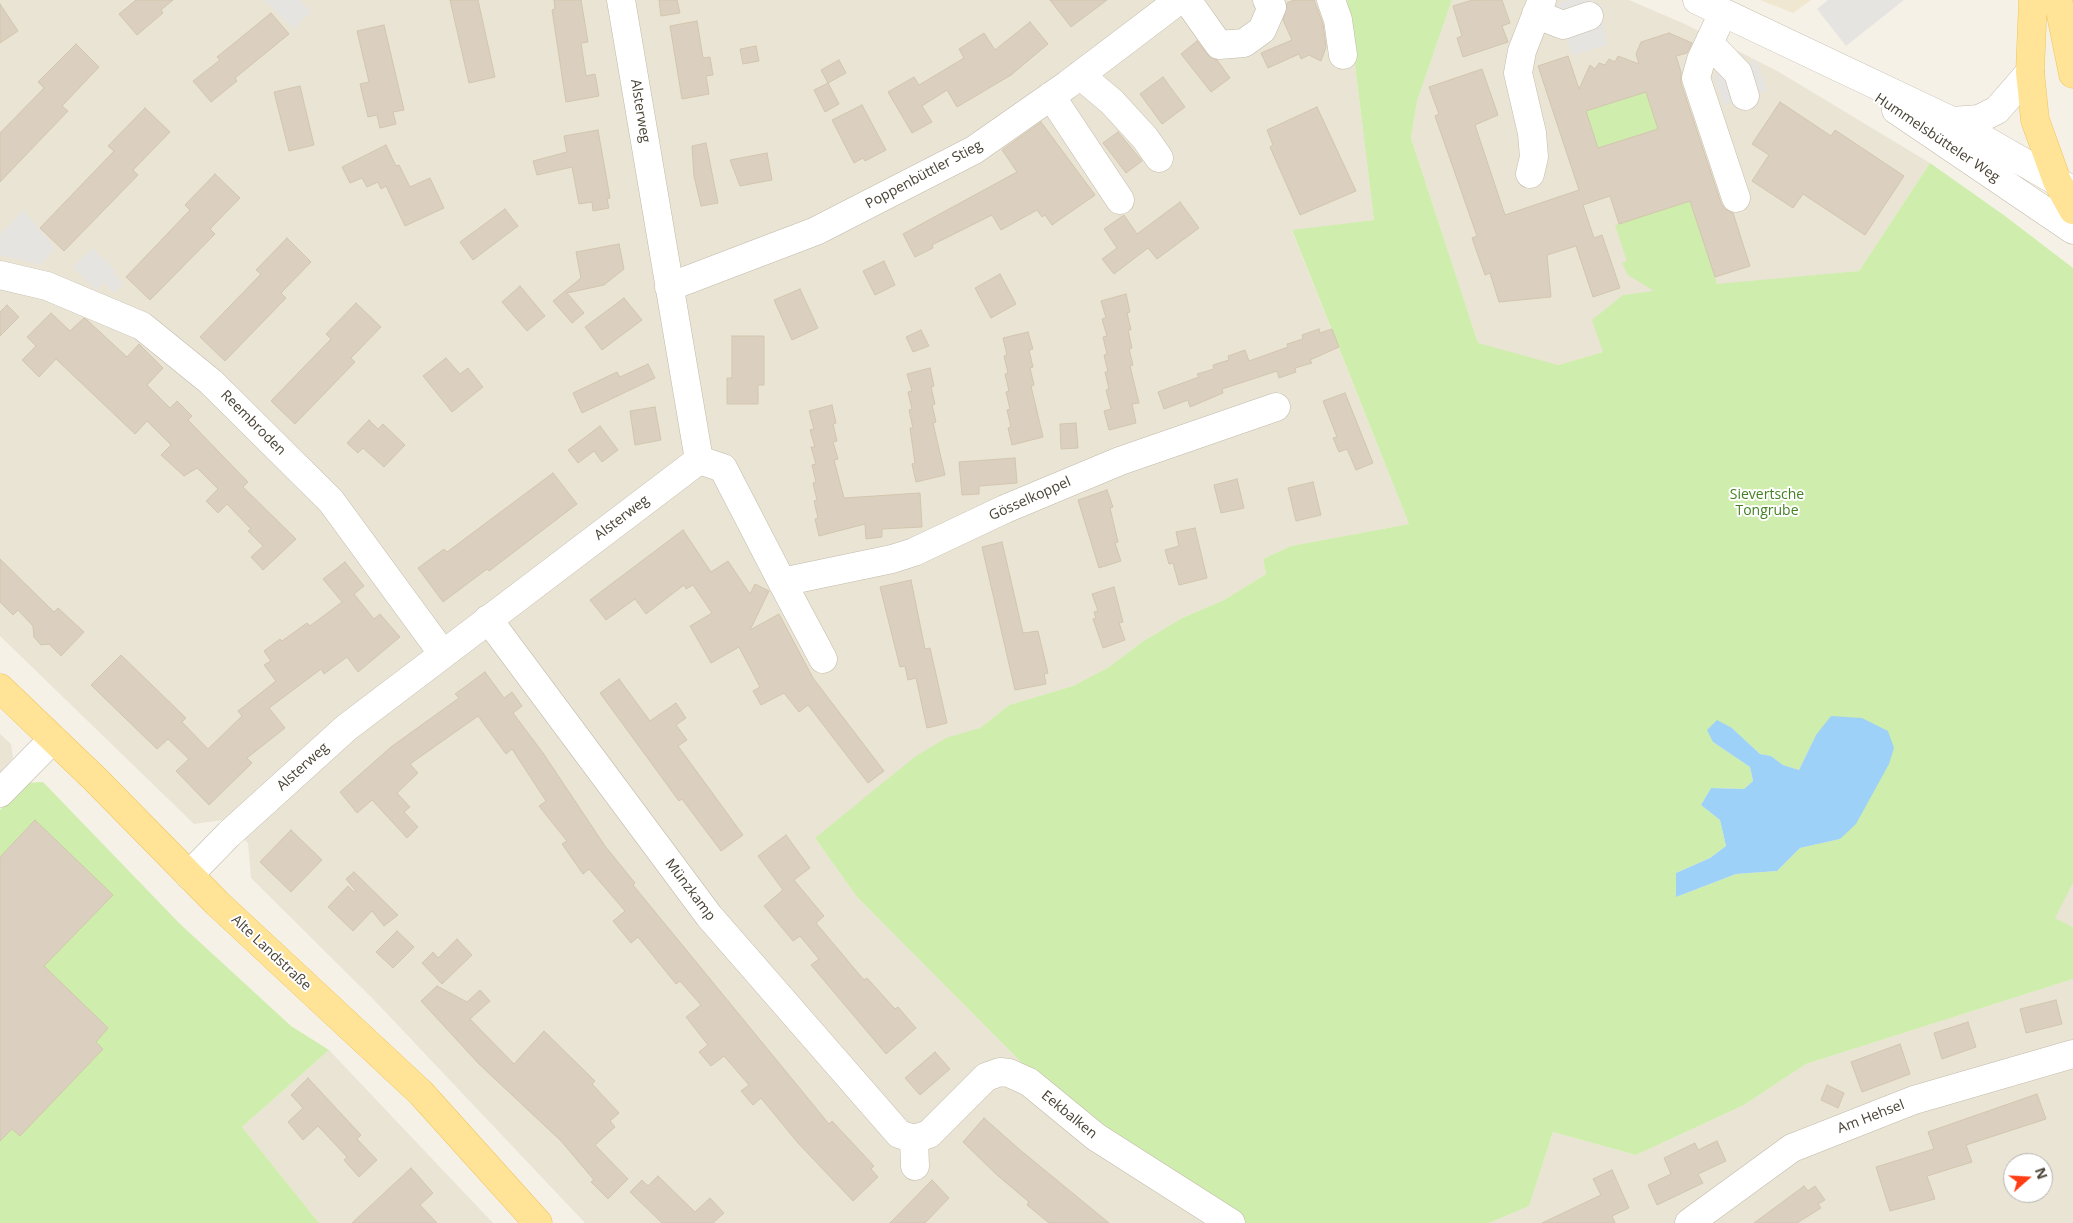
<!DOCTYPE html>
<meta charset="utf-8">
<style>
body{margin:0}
#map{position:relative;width:2073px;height:1223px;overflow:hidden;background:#f5f1e7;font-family:"Open Sans",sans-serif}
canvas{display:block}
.north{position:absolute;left:2003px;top:1153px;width:50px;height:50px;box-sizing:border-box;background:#fff;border:1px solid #b6b3ae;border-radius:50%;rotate:71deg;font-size:14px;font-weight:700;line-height:20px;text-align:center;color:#494235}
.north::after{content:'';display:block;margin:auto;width:18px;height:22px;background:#ff3d15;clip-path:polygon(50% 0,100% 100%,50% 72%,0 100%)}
</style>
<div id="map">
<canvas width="2073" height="1223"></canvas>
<div class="north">N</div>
</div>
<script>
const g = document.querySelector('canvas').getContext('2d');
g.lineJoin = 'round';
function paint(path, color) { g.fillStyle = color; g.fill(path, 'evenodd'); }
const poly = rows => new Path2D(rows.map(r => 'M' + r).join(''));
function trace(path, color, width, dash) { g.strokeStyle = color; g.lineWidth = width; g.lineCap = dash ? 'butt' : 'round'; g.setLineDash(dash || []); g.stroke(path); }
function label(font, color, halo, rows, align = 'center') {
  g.font = font + ' "Open Sans",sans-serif'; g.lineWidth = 4; g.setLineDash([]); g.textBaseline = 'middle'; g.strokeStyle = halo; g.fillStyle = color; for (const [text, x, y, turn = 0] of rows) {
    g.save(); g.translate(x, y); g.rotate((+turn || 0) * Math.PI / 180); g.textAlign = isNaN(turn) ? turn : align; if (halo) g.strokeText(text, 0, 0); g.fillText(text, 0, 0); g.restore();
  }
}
paint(poly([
 [0,0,1347,0,1374,220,1292,231,1409,524,1291,546,1263,559,1266,574,1224,600,1182,618,1142,642,1109,667,1073,686,1009,705,980,728,965,734,815,838,857,897,1030,1071,1177,1180,1243,1223,585,1223,374,1000,251,878,248,843,223,820,194,824,0,636],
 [1452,0,1629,0,1687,25,1779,72,1930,163,1859,271,1623,295,1603,352,1558,365,1497,350,1478,343,1411,138,1417,101],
 [0,734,11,744,13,758,0,775],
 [2073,883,2073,927,2054,918],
 [2073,979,2073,1223,1489,1223,1529,1206,1553,1132,1636,1155,1744,1105,1806,1064],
 [2013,1163,2043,1163,2043,1193,2013,1193],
 [329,1050,493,1223,319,1223,242,1127]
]), '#eae4d5');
paint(poly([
 [1760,0,1811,0,1793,13]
]), '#f0e7d0');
paint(poly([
 [1347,0,1452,0,1417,101,1411,138,1478,343,1558,365,1603,352,1592,320,1623,295,1654,291,1628,275,1622,263,1627,261,1615,225,1690,201,1717,284,1859,271,1930,163,2005,216,2073,268,2073,883,2055,918,2073,927,2073,979,1806,1064,1744,1105,1636,1155,1553,1132,1529,1206,1489,1223,1243,1223,1178,1180,1030,1071,857,897,815,838,916,756,946,738,980,728,1009,705,1073,686,1109,667,1142,642,1182,618,1224,600,1266,574,1263,559,1291,546,1409,524,1292,230,1374,220],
 [1732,728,1760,754,1771,756,1783,765,1799,770,1816,735,1840,839,1800,848,1777,871,1736,874,1676,897,1676,873,1710,858,1726,846,1720,820,1701,805,1711,788,1744,789,1753,781,1750,767,1713,742],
 [1646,92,1658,129,1598,148,1586,111],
 [43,782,180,924,291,1026,329,1050,242,1127,319,1223,0,1223,0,810,26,783]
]), '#cfedac');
paint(poly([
 [264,0,299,0,311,11,294,29],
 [1568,0,1590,0,1604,7,1602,18,1607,45,1572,55,1556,4],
 [1828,0,1904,0,1846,46,1817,9],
 [1756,60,1767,90,1724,105,1714,76],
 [23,210,55,247,41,265,0,255,0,235],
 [92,248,115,270,113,273,123,283,114,293,104,283,96,290,73,267]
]), '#e6e4e0');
paint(poly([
 [1831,716,1862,718,1888,731,1894,748,1889,764,1856,824,1840,839,1800,848,1777,871,1736,874,1676,897,1676,873,1710,858,1726,846,1720,820,1701,805,1711,788,1744,789,1753,781,1750,767,1713,742,1707,730,1717,720,1732,728,1760,754,1771,756,1783,765,1799,770,1816,735]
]), '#9ed1f7');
const building = poly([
 [136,0,173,0,161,10,163,13,137,35,119,14,136,0],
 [450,0,478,0,495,77,469,83,450,0],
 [554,0,581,0,588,42,581,43,586,76,595,74,599,96,566,102,552,10,555,9,554,0],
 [659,0,677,0,680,13,661,16,659,0],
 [1050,0,1107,0,1071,27,1050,0],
 [1294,0,1314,0,1323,24,1326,47,1321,61,1309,55,1301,59,1299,54,1268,68,1261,53,1292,40,1283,20,1287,3,1294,0],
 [1472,0,1502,0,1510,23,1502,26,1508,42,1463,57,1457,38,1462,36,1453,6,1472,0],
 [0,4,18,31,0,43,0,4],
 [271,13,289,34,235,78,237,81,211,102,193,81,220,60,217,57,271,13],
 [697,21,703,58,710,57,713,75,706,76,709,94,682,99,670,26,697,21],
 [1030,22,1048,44,1011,75,957,107,947,90,922,106,932,122,912,133,888,92,914,77,919,85,964,58,959,49,984,33,995,50,1030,22],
 [384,25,404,110,393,112,396,124,380,128,377,115,368,117,360,84,369,82,357,31,384,25],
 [1669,33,1692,43,1687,53,1676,56,1681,72,1681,83,1721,203,1725,209,1733,213,1750,266,1715,277,1690,201,1619,224,1610,196,1583,205,1594,238,1602,235,1620,288,1593,297,1576,246,1547,255,1551,297,1499,302,1490,273,1485,275,1472,238,1477,236,1435,116,1439,114,1429,87,1482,69,1498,115,1475,125,1505,215,1579,190,1538,66,1568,56,1579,89,1590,65,1595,69,1599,63,1605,65,1609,59,1615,62,1618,56,1639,64,1636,54,1641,42,1669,33],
 [1646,92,1658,129,1598,148,1586,111,1646,92],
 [1197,41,1207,54,1217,60,1230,78,1211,92,1181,54,1197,41],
 [76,44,99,67,62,106,68,111,0,182,0,133,44,88,38,82,76,44],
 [756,46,759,61,743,64,740,49,756,46],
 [839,60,846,73,828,83,821,70,839,60],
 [1163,77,1185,107,1162,124,1140,94,1163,77],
 [828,83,839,104,825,112,814,90,828,83],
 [300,86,314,145,289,151,274,92,300,86],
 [1780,102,1831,136,1835,130,1904,176,1865,235,1803,194,1793,208,1752,181,1769,155,1752,144,1780,102],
 [862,105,886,150,865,161,863,158,854,163,832,120,862,105],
 [1317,107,1356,191,1300,215,1270,147,1273,145,1267,130,1317,107],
 [145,108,170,132,133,170,138,175,64,251,40,228,114,151,108,146,145,108],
 [1041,122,1095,195,1052,225,1045,215,1042,217,1037,210,1001,230,992,215,932,245,933,248,915,257,903,234,1017,172,1002,150,1041,122],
 [598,130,610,198,607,199,609,208,593,211,592,202,579,204,572,167,537,175,533,161,567,152,564,136,598,130],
 [1118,132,1142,161,1126,173,1103,143,1118,132],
 [706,143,718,203,701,206,694,176,692,146,706,143],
 [386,145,396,166,399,165,410,187,430,178,444,208,405,226,386,186,381,189,378,182,367,187,362,178,350,183,342,167,386,145],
 [767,153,772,180,740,186,730,160,767,153],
 [215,174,240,198,210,229,215,234,150,300,126,277,190,210,185,205,215,174],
 [1180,202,1199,228,1157,259,1148,248,1114,274,1102,259,1117,248,1104,229,1124,215,1137,234,1180,202],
 [505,209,518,226,473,260,460,242,505,209],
 [287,238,311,262,281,293,286,298,225,361,200,337,261,274,256,270,287,238],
 [619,244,624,269,604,285,567,293,584,313,572,323,553,301,581,278,576,252,619,244],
 [884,261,895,285,875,295,863,271,884,261],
 [1000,274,1016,304,991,318,975,288,1000,274],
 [520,286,545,316,527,331,502,302,520,286],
 [800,289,818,328,792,340,774,300,800,289],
 [1126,294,1130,312,1127,313,1131,330,1128,330,1132,348,1129,349,1133,365,1130,366,1139,403,1132,404,1136,423,1109,430,1104,411,1111,409,1106,390,1109,389,1105,372,1108,372,1104,355,1107,354,1103,337,1107,336,1102,319,1106,318,1101,301,1126,294],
 [624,298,642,320,602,350,585,327,624,298],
 [356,303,381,327,351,358,355,362,295,424,271,401,331,339,326,334,356,303],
 [7,305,19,317,0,336,0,312,7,305],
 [51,313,70,331,84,318,87,320,127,357,139,344,163,368,147,385,170,408,177,401,192,416,188,420,248,482,243,487,296,539,263,570,251,557,263,546,248,531,251,529,227,504,218,513,206,501,218,489,197,468,184,476,161,455,171,445,147,421,135,434,56,359,39,377,22,360,36,346,27,337,51,313],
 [1319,329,1320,333,1332,329,1339,347,1310,360,1312,363,1295,368,1296,372,1279,378,1277,371,1222,389,1223,393,1190,407,1188,400,1164,409,1158,392,1199,377,1197,374,1214,369,1213,365,1229,360,1228,356,1245,350,1249,361,1288,347,1287,344,1303,339,1302,335,1319,329],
 [921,330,929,346,913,352,906,337,921,330],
 [1028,332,1033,349,1029,350,1033,367,1030,368,1034,385,1031,386,1043,437,1012,445,1008,428,1011,427,1007,410,1010,409,1006,392,1009,391,1005,374,1008,373,1004,356,1007,355,1003,338,1028,332],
 [732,336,764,336,764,385,758,385,758,404,727,404,727,378,732,378,732,336],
 [446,358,460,374,468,368,483,387,452,412,423,376,446,358],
 [648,364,655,378,582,413,573,393,617,372,620,377,648,364],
 [930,368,934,386,931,387,935,404,932,405,936,422,933,423,945,475,916,482,912,464,915,463,910,428,913,428,909,410,912,409,908,392,912,391,907,374,930,368],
 [1345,393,1373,463,1356,470,1347,449,1339,452,1333,438,1337,437,1323,401,1345,393],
 [832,405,836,423,833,424,837,441,833,442,838,459,834,460,844,498,920,493,922,527,882,529,882,537,866,539,865,524,819,536,815,519,818,518,814,501,817,500,813,483,816,482,812,465,816,464,811,447,815,447,810,430,814,429,809,411,832,405],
 [655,407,661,440,635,445,630,411,655,407],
 [369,420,378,429,383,424,405,445,384,467,363,448,358,453,347,443,369,420],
 [1076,423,1078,448,1061,449,1060,424,1076,423],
 [600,426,618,450,602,462,594,451,578,463,568,450,600,426],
 [1015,458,1017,483,979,486,979,494,962,495,959,462,1015,458],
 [553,473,577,504,489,571,487,569,443,602,418,568,444,549,447,552,553,473],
 [1237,479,1244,508,1221,513,1214,485,1237,479],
 [1313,482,1321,515,1296,521,1288,488,1313,482],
 [1107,490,1113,507,1110,508,1118,542,1115,543,1121,561,1099,568,1078,500,1107,490],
 [1195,528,1207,578,1179,585,1173,563,1169,564,1165,550,1179,546,1176,532,1195,528],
 [683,530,711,572,728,561,750,594,755,584,769,591,750,630,779,614,813,678,884,771,868,783,808,705,799,712,784,693,761,705,753,691,760,687,739,647,711,663,690,626,712,613,693,585,686,589,684,585,646,614,635,599,606,620,590,600,683,530],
 [1002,542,1023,633,1038,631,1048,673,1044,674,1046,684,1015,690,982,547,1002,542],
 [0,559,54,612,58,608,84,632,61,656,49,644,41,645,34,637,33,626,18,610,13,615,0,602,0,559],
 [345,562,364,586,354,594,374,619,380,614,400,637,358,672,347,657,324,674,321,669,269,708,285,728,247,758,252,763,209,805,176,771,189,759,168,739,157,749,91,685,121,655,186,718,182,722,208,749,242,716,238,711,276,681,264,665,271,661,264,651,280,639,282,641,307,623,310,626,342,602,323,579,345,562],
 [911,580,925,649,930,648,947,723,927,728,916,678,908,680,905,666,900,667,880,587,911,580],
 [1114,587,1123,622,1119,623,1125,640,1103,648,1093,619,1096,618,1094,612,1098,611,1092,594,1114,587],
 [485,672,504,698,512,692,522,706,513,713,543,753,605,846,635,883,633,885,829,1124,832,1121,874,1166,871,1169,878,1177,853,1201,798,1143,761,1098,753,1105,741,1091,749,1085,724,1056,711,1066,699,1052,708,1045,686,1017,701,1005,680,981,676,984,638,937,631,943,613,921,625,911,589,869,583,874,562,844,567,841,539,806,546,801,512,749,506,754,478,716,410,764,418,773,397,793,410,807,404,812,418,827,407,838,372,800,357,813,340,792,391,747,459,698,455,694,485,672],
 [619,679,650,721,676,703,686,718,676,725,687,740,678,746,743,835,721,851,682,799,679,801,600,693,619,679],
 [35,820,113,895,44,966,108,1028,96,1042,103,1049,20,1136,12,1129,0,1141,0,857,35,820],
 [291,830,322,860,291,892,260,862,291,830],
 [786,835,810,868,794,880,824,916,816,923,864,980,867,978,895,1009,898,1007,916,1028,886,1054,811,965,819,959,800,936,793,941,764,906,783,890,758,856,786,835],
 [354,872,398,915,384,926,372,911,353,931,328,907,348,886,354,892,356,891,346,879,354,872],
 [397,931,414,947,393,968,376,952,397,931],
 [457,939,472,955,442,984,422,963,433,952,438,958,457,939],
 [437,986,467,1002,480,990,490,1001,470,1019,514,1064,544,1031,595,1081,592,1084,619,1113,610,1121,615,1127,595,1145,628,1179,608,1199,591,1182,594,1180,561,1141,479,1064,421,1001,437,986],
 [2056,1000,2062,1024,2026,1033,2020,1009,2056,1000],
 [1968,1022,1976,1047,1942,1059,1934,1033,1968,1022],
 [1900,1044,1910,1074,1862,1092,1851,1062,1900,1044],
 [935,1052,950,1069,920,1095,905,1078,935,1052],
 [308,1078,361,1135,357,1139,377,1160,359,1177,344,1160,347,1157,318,1126,303,1140,288,1122,303,1108,291,1095,308,1078],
 [1827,1085,1844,1093,1838,1108,1821,1100,1827,1085],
 [2037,1094,2046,1119,1966,1145,1972,1162,1927,1176,1935,1199,1890,1211,1876,1167,1934,1149,1928,1132,2037,1094],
 [984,1118,1019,1149,1109,1223,1049,1223,1027,1205,1029,1202,997,1175,963,1142,984,1118],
 [1717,1141,1726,1161,1698,1174,1703,1183,1657,1205,1648,1185,1671,1174,1664,1158,1695,1143,1698,1150,1717,1141],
 [411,1168,433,1193,420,1205,437,1223,352,1223,411,1168],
 [1612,1170,1629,1208,1612,1216,1615,1223,1542,1223,1601,1195,1593,1179,1612,1170],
 [658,1176,695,1212,710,1198,724,1213,713,1223,662,1223,630,1192,642,1180,648,1186,658,1176],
 [932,1180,949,1198,925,1223,890,1223,932,1180],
 [1804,1186,1808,1191,1815,1186,1825,1200,1818,1204,1821,1208,1797,1223,1754,1223,1804,1186]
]);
paint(building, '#dbd0bf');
trace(building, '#d3c6ae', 1);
const minor = poly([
 [621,0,699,460],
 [1187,0,1219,45,1244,43,1262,30,1272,7,1267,0],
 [1331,0,1338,20,1343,55],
 [1697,0,1952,121,2070,189],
 [1723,13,1701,60,1696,78,1736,198],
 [1536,14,1563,25,1589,16],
 [1711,38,1712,46,1738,73,1745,96],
 [1080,75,1112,102,1145,138,1159,158],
 [1051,96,1120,200],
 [1896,110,2073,230],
 [1952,121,1979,119,1997,110,2030,72],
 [1530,174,1534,157,1532,133,1518,73,1522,51,1542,0],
 [0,275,47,286,142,326,211,382,331,501,443,654],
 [669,287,816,231,974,150,1067,85,1179,0],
 [699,460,723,468,782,582,892,559,914,552,1005,509,1120,461,1276,407],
 [782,582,823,659],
 [488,619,709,916,899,1134,914,1139,929,1134,986,1077,1000,1072,1009,1073,1029,1082,1096,1137,1231,1223],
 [0,793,53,739],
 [189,875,229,834,346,728,699,460],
 [914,1139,915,1166],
 [1689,1223,1792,1148,1914,1100,2073,1054]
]);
const major = poly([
 [2033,0,2030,72,2035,120,2057,181,2073,210],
 [2058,0,2073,74],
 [0,688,95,779,217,903,421,1093,538,1223]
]);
trace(minor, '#c2baa9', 29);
trace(major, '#efc65c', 29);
trace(minor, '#fff', 28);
trace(major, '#ffe397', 28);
label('14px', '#494235', '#fff', [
 ["Alsterweg",640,111,81],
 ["Hummelsbütteler Weg",1937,138,34],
 ["Poppenbüttler Stieg",924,175,-28],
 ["Reembroden",253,423,45],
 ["Gösselkoppel",1030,499,-24],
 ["Alsterweg",622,518,-37],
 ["Alsterweg",303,767,-42],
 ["Münzkamp",690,890,53],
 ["Alte Landstraße",271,953,43],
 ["Eekbalken",1069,1115,39],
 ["Am Hehsel",1871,1117,-21]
]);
label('14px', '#448122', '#fff', [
 ["Sievertsche",1767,495],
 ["Tongrube",1767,511]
]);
</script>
